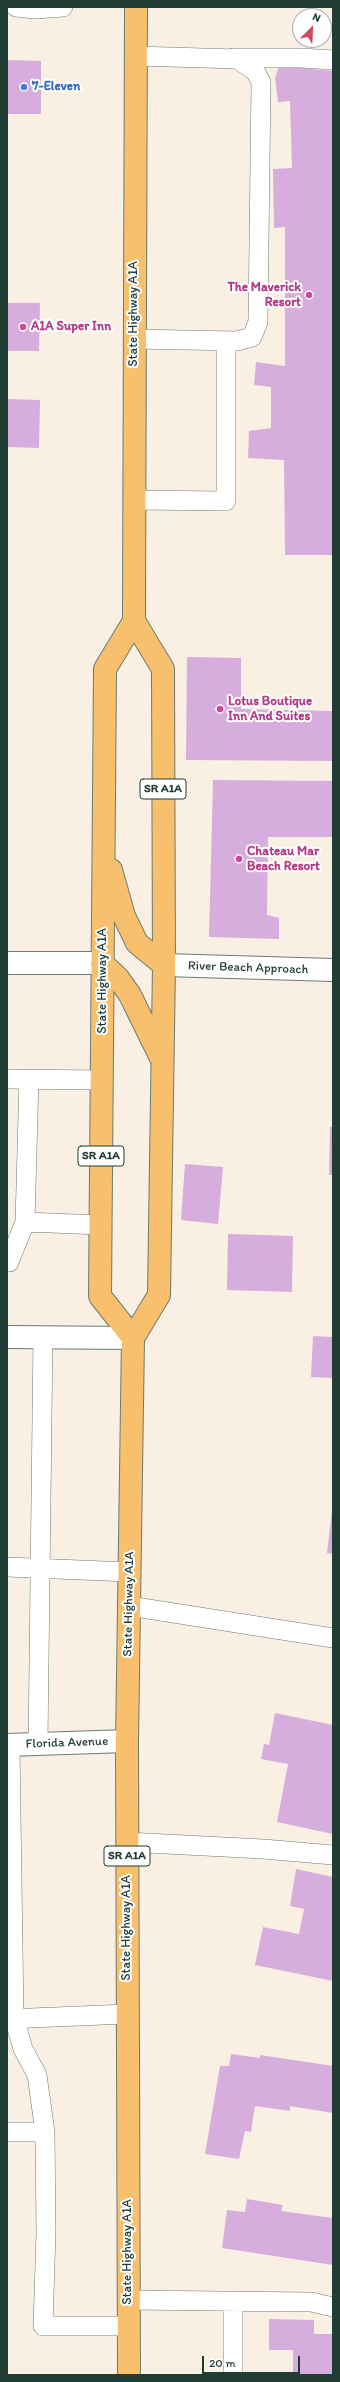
<!DOCTYPE html>
<style>
body{margin:0}
#map{position:relative;width:340px;height:2382px;overflow:hidden;background:#f9f0e3;font-family:Itim,sans-serif}
canvas{display:block}
.frame{position:absolute;inset:0;border:8px solid #1f3d34;pointer-events:none}
.north{position:absolute;left:292px;top:8px;width:40px;height:40px;box-sizing:border-box;background:#fff;border:1px solid #a5b1ae;border-radius:50%;rotate:24deg;font-size:11px;font-weight:700;line-height:16px;text-align:center;color:#1f3d34}
.north::after{content:'';display:block;margin:auto;width:14px;height:18px;background:#d1495b;clip-path:polygon(50% 0,100% 100%,50% 72%,0 100%)}
.scale{position:absolute;left:202px;top:2356px;width:98px;height:18px;box-sizing:border-box;border:2px solid #1f3d34;border-top:0;padding-left:5px;font-size:12px;line-height:14px;white-space:nowrap;color:#1f3d34;-webkit-text-stroke:3px #fff;paint-order:stroke}
</style>
<div id="map">
<canvas width="340" height="2382"></canvas>
<div class="frame"></div>
<div class="north">N</div>
<div class="scale">20 m</div>
</div>
<script>
const g = document.querySelector('canvas').getContext('2d');
g.lineJoin = 'round';
function paint(path, color) { g.fillStyle = color; g.fill(path, 'evenodd'); }
const poly = rows => new Path2D(rows.map(r => 'M' + r).join(''));
function trace(path, color, width, dash) { g.strokeStyle = color; g.lineWidth = width; g.lineCap = dash ? 'butt' : 'round'; g.setLineDash(dash || []); g.stroke(path); }
function label(font, color, halo, rows, align = 'center') {
  g.font = font + ' Itim,sans-serif'; g.lineWidth = 4; g.setLineDash([]); g.textBaseline = 'middle'; g.strokeStyle = halo; g.fillStyle = color; for (const [text, x, y, turn = 0] of rows) {
    g.save(); g.translate(x, y); g.rotate((+turn || 0) * Math.PI / 180); g.textAlign = isNaN(turn) ? turn : align; if (halo) g.strokeText(text, 0, 0); g.fillText(text, 0, 0); g.restore();
  }
}
paint(poly([
 [7,60,41,61,41,114,7,114],
 [279,66,333,71,333,555,285,555,284,460,248,458,249,431,271,428,271,387,254,385,256,362,285,366,285,227,274,228,273,169,292,168,290,101,278,102,275,78],
 [7,303,40,303,39,351,7,351],
 [7,399,40,400,39,448,7,447],
 [187,657,241,658,241,709,333,711,333,761,186,760],
 [213,780,333,781,333,837,268,837,267,915,279,918,279,939,209,937],
 [330,1127,333,1127,333,1175,329,1175],
 [185,1164,223,1167,218,1224,181,1220],
 [228,1234,293,1236,292,1292,227,1290],
 [313,1336,333,1337,333,1378,311,1377],
 [332,1510,333,1510,333,1554,327,1553],
 [275,1713,333,1725,333,1834,277,1822,288,1764,261,1759,264,1744,269,1745],
 [296,1869,333,1877,333,1981,255,1965,263,1927,299,1934,304,1909,290,1906],
 [231,2054,260,2058,260,2055,333,2066,333,2113,290,2106,290,2111,255,2106,251,2132,245,2131,239,2159,205,2154,220,2066,229,2066],
 [247,2199,283,2205,281,2211,333,2218,333,2265,222,2248,227,2210,245,2212],
 [269,2319,314,2320,314,2334,333,2334,333,2375,293,2375,293,2350,269,2350]
]), '#d6addc');
const lane = poly([
 [16,7,35,9,63,7],
 [233,58,301,58,333,60],
 [134,339,237,341,252,337,258,322,261,82,255,71,237,59,136,56],
 [135,500,226,501,226,341],
 [7,1079,102,1080],
 [25,1222,101,1225],
 [7,1262,9,1262,25,1222,29,1079],
 [7,1567,129,1572],
 [129,1606,333,1638],
 [38,1744,43,1337],
 [10,1745,14,2018,23,2049,37,2075,45,2132,46,2233,43,2326,129,2326],
 [127,1842,263,1849,333,1855],
 [7,2019,127,2014],
 [7,2132,45,2132],
 [128,2300,311,2302,333,2307],
 [233,2375,233,2301]
]);
const street = poly([
 [7,963,102,963],
 [164,965,333,970],
 [7,1337,133,1338],
 [7,1745,127,1741]
]);
const primary = poly([
 [111,870,124,916,137,943,164,965],
 [102,963,118,978,130,995,160,1056],
 [133,1338,100,1296,105,669,134,621,134,605,136,7],
 [129,2375,127,1741,133,1338,159,1295,164,965,163,669,134,621]
]);
trace(lane, '#6b7c71', 20);
trace(street, '#6b7c71', 24);
trace(primary, '#6b7c71', 24);
trace(lane, '#fff', 19);
trace(street, '#fff', 22);
trace(primary, '#f8bf6c', 22);
for (const [x, y, r, color] of [
 [24,87,4,"#3f7fe0"],
 [309,295,4,"#d1479c"],
 [23,327,4,"#d1479c"],
 [220,709,4,"#d1479c"],
 [239,859,4,"#d1479c"]
]) { const dot = new Path2D(); dot.arc(x, y, r, 0, 2 * Math.PI); g.fillStyle = color; g.fill(dot); trace(dot, '#fff', 1.5); }
for (const [x, y, w] of [
 [163,789,46],
 [101,1156,46],
 [127,1856,46]
]) { const box = new Path2D(); box.roundRect(x - w / 2, y - 10, w, 20, 3); g.fillStyle = '#fff'; g.fill(box); trace(box, '#1f3d34', 1); }
label('bold 12px', '#1f3d34', null, [
 ["SR A1A",163,789],
 ["SR A1A",101,1156],
 ["SR A1A",127,1856]
]);
label('bold 13px', '#366cbe', '#fff', [
 ["7-Eleven",32,87]
], 'left');
label('bold 13px', '#b23c85', '#fff', [
 ["The Maverick",301,288,"right"],
 ["Resort",301,303,"right"],
 ["A1A Super Inn",31,327],
 ["Lotus Boutique",228,702],
 ["Inn And Suites",228,717],
 ["Chateau Mar",247,852],
 ["Beach Resort",247,867]
], 'left');
label('13px', '#1f3d34', '#fff', [
 ["State Highway A1A",134,314,-90],
 ["River Beach Approach",248,968,2],
 ["State Highway A1A",103,981,-90],
 ["State Highway A1A",129,1604,-89],
 ["Florida Avenue",67,1743,-2],
 ["State Highway A1A",127,1928,-90],
 ["State Highway A1A",128,2252,-90]
]);
</script>
